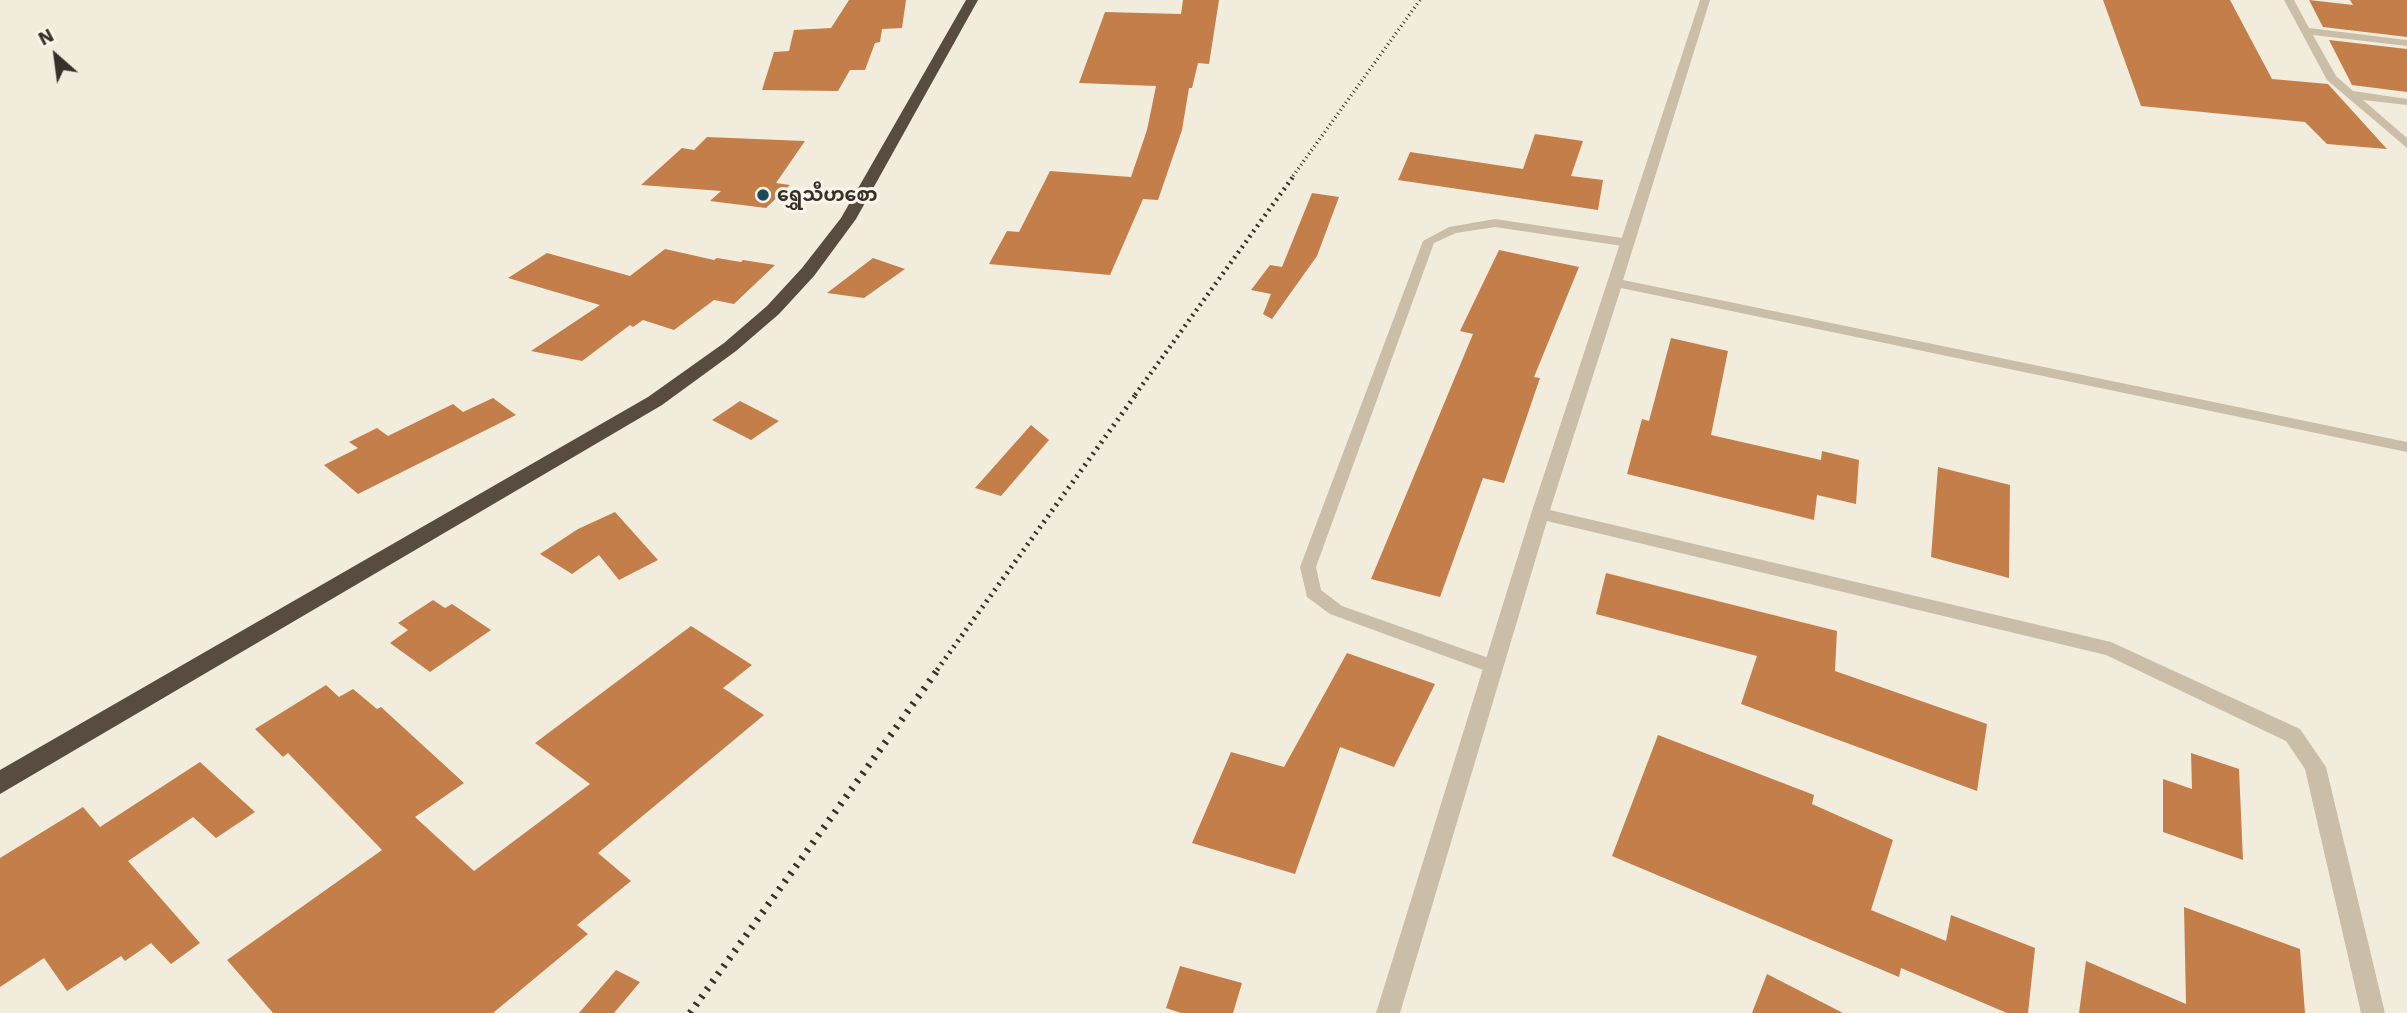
<!DOCTYPE html>
<meta charset="utf-8">
<style>
body{margin:0}
#map{position:relative;width:2407px;height:1013px;overflow:hidden;background:#f2ecdd;font-family:"Work Sans",sans-serif}
canvas{display:block}
.north{position:absolute;left:21px;top:21px;width:70px;height:70px;-webkit-text-stroke:5px #faf5ea;paint-order:stroke;rotate:332deg;font-size:19px;font-weight:700;line-height:28px;text-align:center;color:#373029}
.north::after{content:'';display:block;margin:auto;width:24px;height:32px;background:#373029;clip-path:polygon(50% 0,100% 100%,50% 72%,0 100%)}
</style>
<div id="map">
<canvas width="2407" height="1013"></canvas>
<div class="north">N</div>
</div>
<script>
const g = document.querySelector('canvas').getContext('2d');
g.lineJoin = 'round';
function paint(path, color) { g.fillStyle = color; g.fill(path, 'evenodd'); }
const poly = rows => new Path2D(rows.map(r => 'M' + r).join(''));
function trace(path, color, width, dash) { g.strokeStyle = color; g.lineWidth = width; g.lineCap = dash ? 'butt' : 'round'; g.setLineDash(dash || []); g.stroke(path); }
function label(font, color, halo, rows, align = 'center') {
  g.font = font + ' "Work Sans","Noto Sans Myanmar",sans-serif'; g.lineWidth = 6; g.setLineDash([]); g.textBaseline = 'middle'; g.strokeStyle = halo; g.fillStyle = color; for (const [text, x, y, turn = 0] of rows) {
    g.save(); g.translate(x, y); g.rotate((+turn || 0) * Math.PI / 180); g.textAlign = isNaN(turn) ? turn : align; if (halo) g.strokeText(text, 0, 0); g.fillText(text, 0, 0); g.restore();
  }
}
paint(poly([
 [849,0,906,0,902,28,882,29,880,42,875,43,865,70,850,70,838,91,762,90,774,52,789,51,794,30,831,28],
 [1183,0,1219,0,1209,64,1198,63,1192,88,1189,88,1182,130,1158,200,1143,199,1110,275,989,264,1007,231,1019,232,1050,171,1131,177,1147,130,1156,86,1079,83,1105,12,1181,14],
 [2103,0,2230,0,2272,79,2328,84,2387,149,2327,144,2305,122,2141,106],
 [2309,0,2353,5,2350,0,2407,0,2407,37,2323,27],
 [2329,40,2407,49,2407,92,2352,85],
 [1535,134,1583,141,1571,176,1603,180,1598,210,1398,180,1410,152,1523,169],
 [707,137,805,141,776,183,790,185,766,208,710,201,721,191,641,185,682,148,694,150],
 [1312,193,1339,197,1317,256,1272,319,1263,314,1271,294,1251,290,1270,265,1282,267],
 [665,249,714,260,717,258,741,262,743,260,775,265,734,304,714,300,674,330,643,320,633,327,630,325,582,361,531,351,600,305,508,278,547,253,630,276],
 [1499,250,1579,267,1534,377,1540,378,1504,483,1483,478,1440,597,1371,579,1473,334,1460,331],
 [873,258,905,269,864,298,827,293],
 [1671,338,1728,351,1711,435,1821,460,1822,451,1859,460,1856,504,1817,495,1814,520,1627,474,1642,419,1649,421],
 [493,398,516,415,358,494,324,465,358,448,349,442,377,428,388,436,453,404,463,412],
 [740,401,779,421,751,440,712,420],
 [1031,425,1049,440,1001,496,975,488],
 [1938,467,2010,485,2009,578,1931,557],
 [615,512,658,560,619,580,599,555,572,574,540,554,578,529],
 [1606,573,1837,631,1835,671,1987,724,1977,791,1741,704,1757,656,1596,614],
 [433,600,445,608,452,604,491,630,430,672,390,643,408,630,398,623],
 [691,626,752,665,723,688,764,715,598,853,631,881,577,925,588,934,493,1013,273,1013,227,960,382,850,288,753,283,757,255,729,326,685,339,697,353,689,377,709,381,707,464,783,415,817,474,871,590,784,535,743],
 [1347,653,1435,684,1394,767,1340,747,1295,874,1192,843,1231,752,1284,767],
 [1658,735,1814,795,1812,804,1893,840,1871,910,1946,941,1951,915,2035,948,2028,1013,2007,1013,1901,968,1899,977,1612,856],
 [2191,753,2239,769,2243,860,2163,832,2163,779,2192,789],
 [200,762,255,812,216,838,193,817,128,861,200,943,171,964,151,943,125,961,121,956,67,991,44,958,0,987,0,858,83,807,100,827],
 [2184,907,2300,949,2305,1013,2079,1013,2086,961,2186,1004],
 [1180,966,1242,983,1233,1013,1181,1013,1166,1008],
 [616,970,640,982,614,1013,579,1013],
 [1767,974,1843,1013,1752,1013]
]), '#c47e4a');
paint(poly([
 [1495,219,1629,239,1635,243,1629,247,1495,227,1456,233,1434,243,1316,567,1321,590,1342,606,1500,662,1503,667,1500,672,1494,674,1330,614,1307,597,1300,567,1423,241,1449,227,1495,219]
]), '#cabea9');
paint(poly([
 [1700,0,1710,0,1623,280,2407,442,2407,452,1621,288,1550,510,2111,642,2300,729,2326,767,2385,1013,2361,1013,2305,769,2286,741,2106,655,1547,521,1400,1013,1376,1013,1531,514,1700,0],
 [2284,0,2294,0,2309,28,2407,40,2407,46,2313,35,2336,76,2353,91,2407,99,2407,105,2363,100,2407,138,2407,148,2327,80,2284,0]
]), '#cabea9');
paint(poly([
 [966,0,978,0,856,219,814,276,779,314,736,351,662,405,0,794,0,770,648,397,724,343,767,306,802,268,841,218,966,0]
]), '#584c40');
trace(poly([
 [1293,176,1420,0]
]), '#373029', 3.5, [1, 3.5]);
trace(poly([
 [1135,395,1295,174]
]), '#373029', 4.5, [2, 4.5]);
trace(poly([
 [937,670,1137,393]
]), '#373029', 5, [2, 5]);
trace(poly([
 [690,1013,939,668]
]), '#373029', 7, [2.5, 7]);
for (const [x, y, r, color] of [
 [763,195,7,"#1f4a58"]
]) { const dot = new Path2D(); dot.arc(x, y, r, 0, 2 * Math.PI); g.fillStyle = color; g.fill(dot); trace(dot, '#faf5ea', 2.5); }
label('bold 19px', '#373029', '#faf5ea', [
 ["ရွှေသီဟစော",777,195]
], 'left');
</script>
